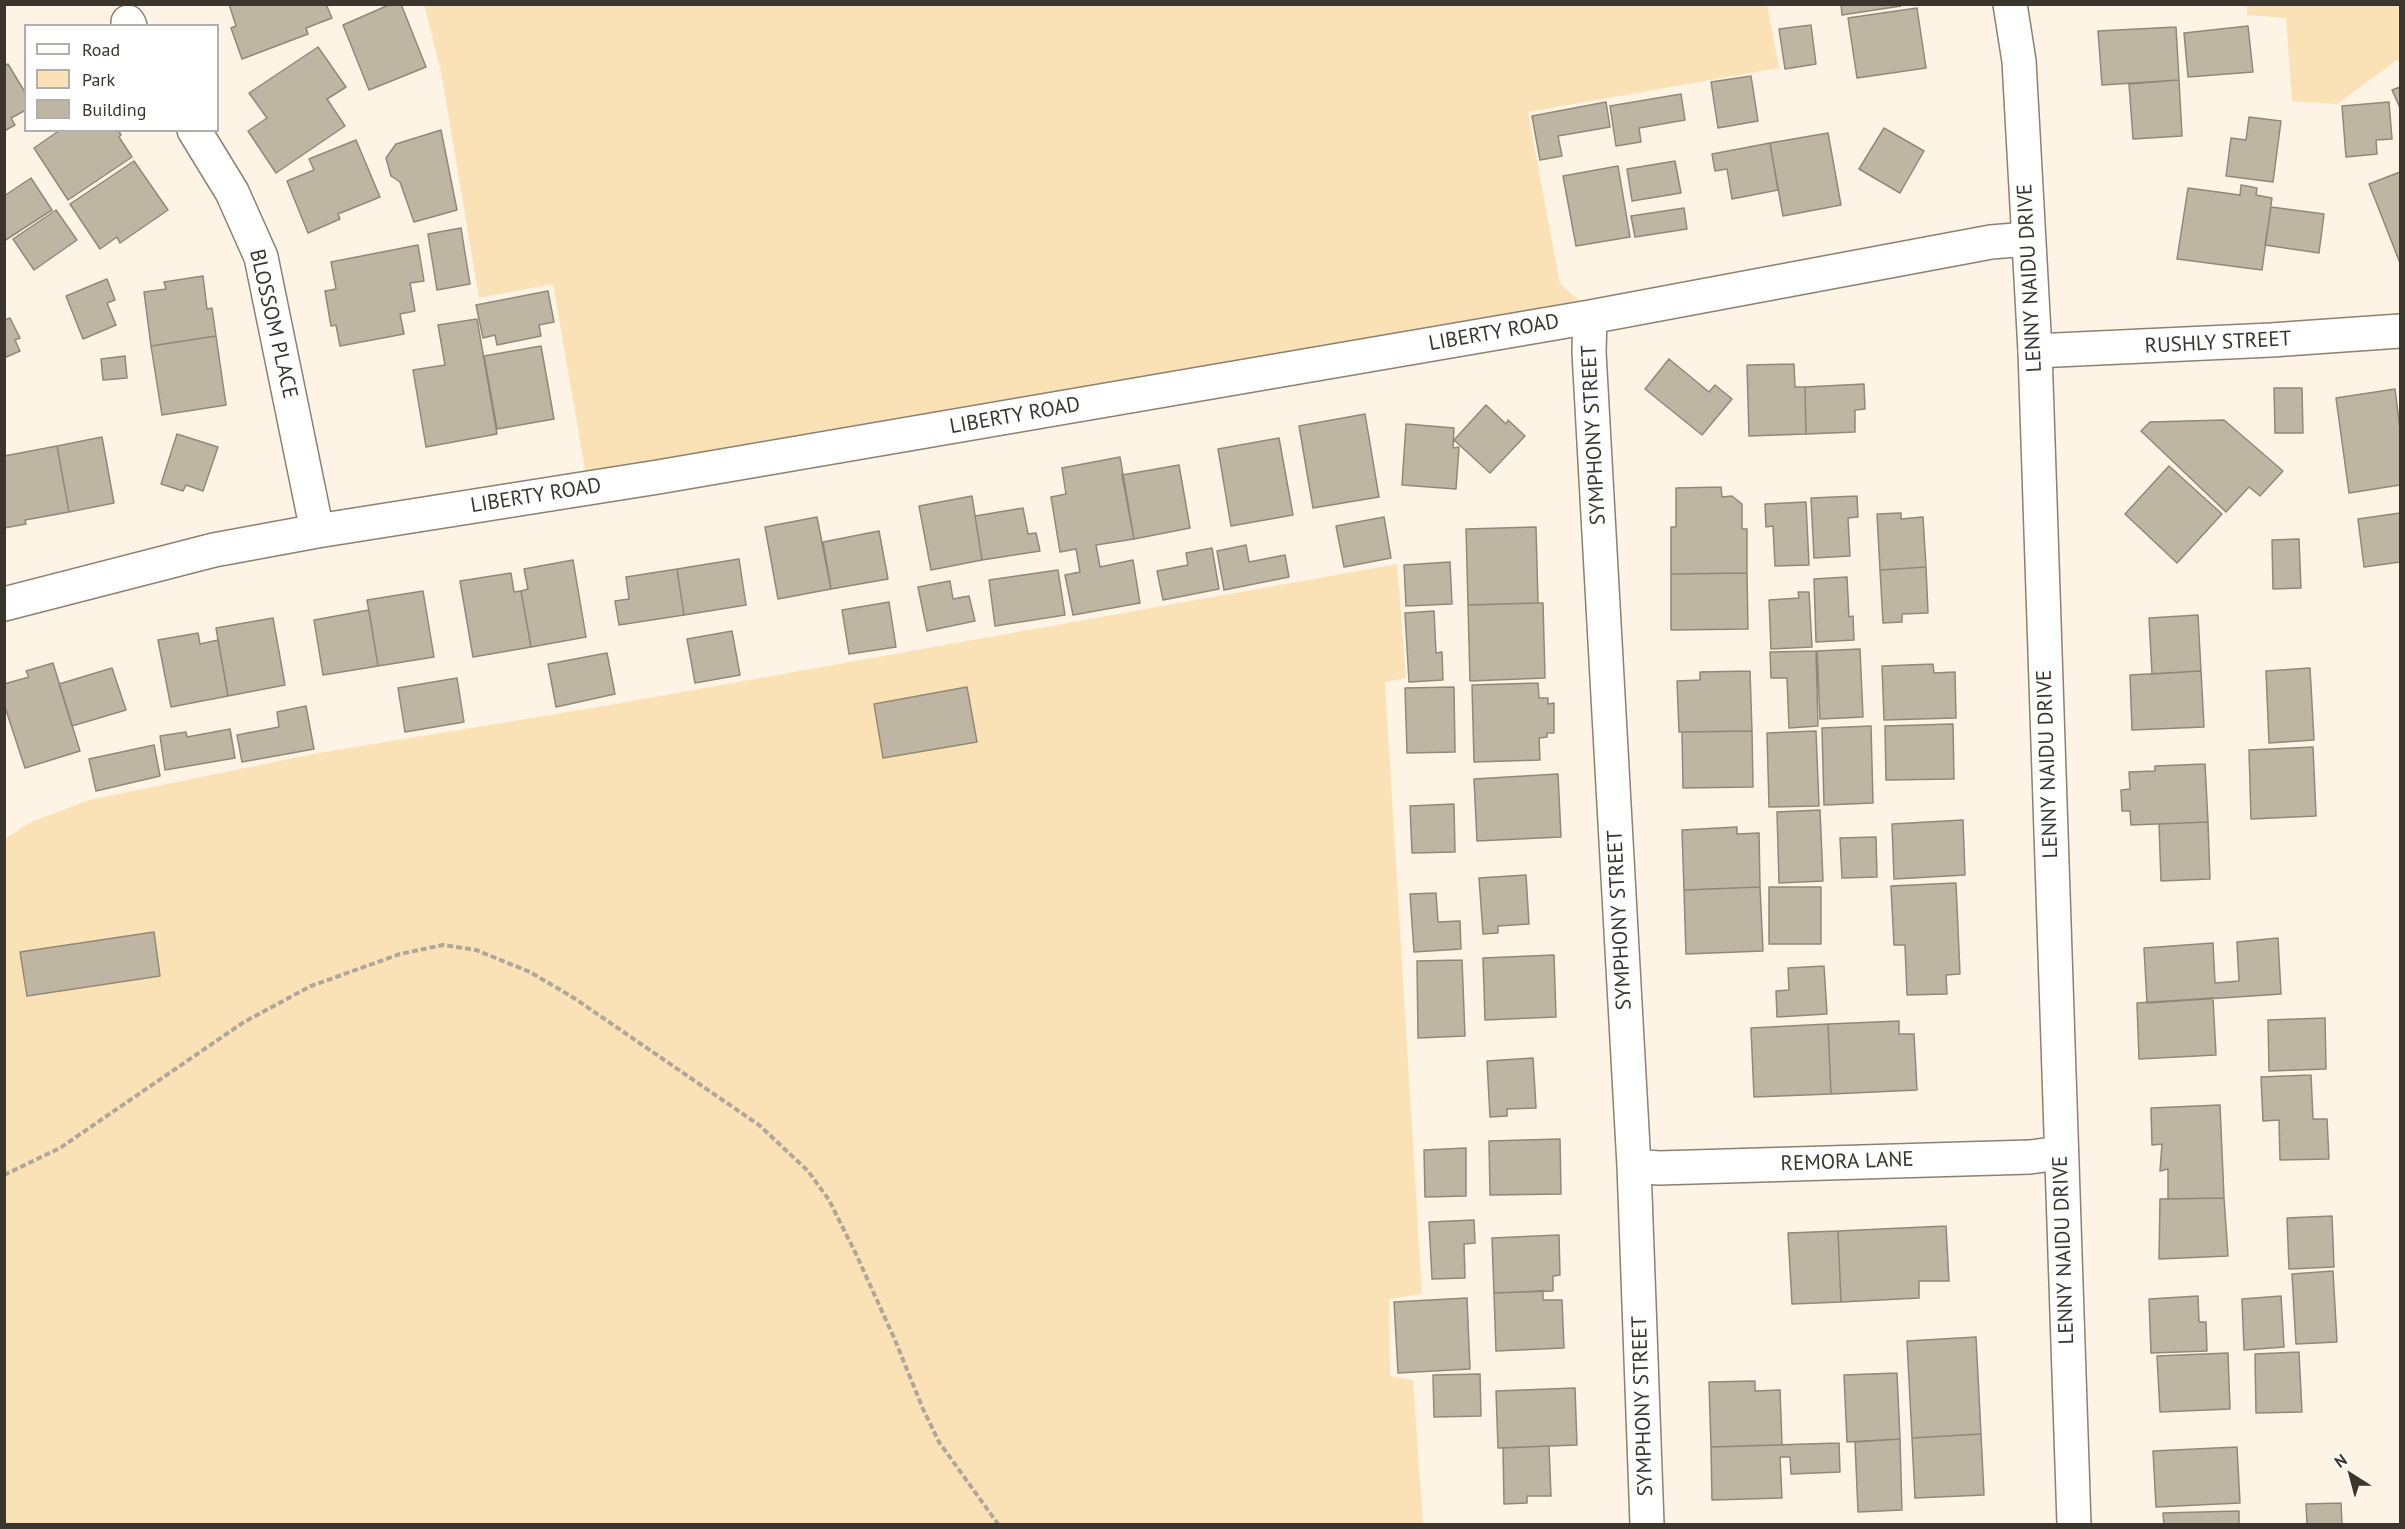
<!DOCTYPE html>
<style>
body{margin:0}
#map{position:relative;width:2405px;height:1529px;overflow:hidden;background:#fdf4e5;font-family:"PT Sans",sans-serif}
canvas{display:block}
.frame{position:absolute;inset:0;border:6px solid #3a362e;pointer-events:none}
.legend{position:absolute;left:24px;top:24px;width:195px;height:108px;box-sizing:border-box;background:#fff;border:2px solid #b0afab;margin:0;padding:8px 10px;list-style:none;font-size:18px;color:#3a362e}
.legend li{display:flex;align-items:center;gap:12px;height:30px}
.legend b{width:30px;border:2px solid #b0afab}
.north{position:absolute;left:2321px;top:1445px;width:60px;height:60px;-webkit-text-stroke:4px #fff;paint-order:stroke;rotate:324deg;font-size:16px;font-weight:700;line-height:24px;text-align:center;color:#3a362e}
.north::after{content:'';display:block;margin:auto;width:21px;height:27px;background:#3a362e;clip-path:polygon(50% 0,100% 100%,50% 72%,0 100%)}
</style>
<div id="map">
<canvas width="2405" height="1529"></canvas>
<div class="frame"></div>
<ul class="legend">
<li><b style="height:8px;background:#fff"></b>Road</li>
<li><b style="height:16px;background:#fbe2b6"></b>Park</li>
<li><b style="height:16px;background:#bfb5a3"></b>Building</li>
</ul>
<div class="north">N</div>
</div>
<script>
const g = document.querySelector('canvas').getContext('2d');
g.lineJoin = 'round';
function paint(path, color) { g.fillStyle = color; g.fill(path, 'evenodd'); }
const poly = rows => new Path2D(rows.map(r => 'M' + r).join(''));
function trace(path, color, width, dash) { g.strokeStyle = color; g.lineWidth = width; g.lineCap = dash ? 'butt' : 'round'; g.setLineDash(dash || []); g.stroke(path); }
function label(font, color, halo, rows, align = 'center') {
  g.font = font + ' "PT Sans",sans-serif'; g.lineWidth = 4.5; g.setLineDash([]); g.textBaseline = 'middle'; g.strokeStyle = halo; g.fillStyle = color; for (const [text, x, y, turn = 0] of rows) {
    g.save(); g.translate(x, y); g.rotate((+turn || 0) * Math.PI / 180); g.textAlign = isNaN(turn) ? turn : align; if (halo) g.strokeText(text, 0, 0); g.fillText(text, 0, 0); g.restore();
  }
}
paint(poly([
 [1767,4,1779,68,1528,112,1560,284,1592,311,588,487,553,284,479,298,441,72,424,5],
 [2247,5,2400,5,2400,58,2337,104,2292,101,2286,18,2247,15],
 [1397,564,1406,678,1385,682,1422,1294,1389,1299,1390,1376,1413,1380,1423,1524,5,1524,5,839,29,823,89,800,313,754,604,706]
]), '#fbe2b6');
const building = poly([
 [229,4,326,4,332,18,306,28,308,34,242,59,231,28,236,26,229,4],
 [391,4,401,4,426,67,369,90,343,25,391,4],
 [1841,4,1901,4,1901,6,1842,15,1841,4],
 [1917,8,1926,68,1857,78,1848,18,1917,8],
 [1811,25,1816,64,1785,69,1779,29,1811,25],
 [2248,26,2253,72,2188,77,2184,33,2248,26],
 [2176,27,2179,80,2102,85,2098,31,2176,27],
 [318,47,346,87,327,99,345,126,276,173,248,131,267,118,249,93,318,47],
 [8,64,26,94,26,110,11,118,15,125,4,131,4,66,8,64],
 [1751,76,1758,121,1718,128,1711,82,1751,76],
 [2179,80,2182,136,2133,139,2129,84,2179,80],
 [2400,87,2400,108,2392,90,2400,87],
 [1681,94,1685,120,1639,128,1641,142,1616,146,1610,106,1681,94],
 [1606,102,1610,127,1558,136,1562,156,1540,160,1532,116,1606,102],
 [2389,102,2392,139,2376,140,2377,154,2346,157,2342,106,2389,102],
 [2249,117,2281,121,2273,182,2226,176,2231,138,2246,140,2249,117],
 [1884,128,1924,151,1900,193,1859,169,1884,128],
 [60,130,118,130,121,135,119,137,132,157,68,200,34,148,60,130],
 [441,130,457,210,414,222,400,182,391,176,386,158,396,144,441,130],
 [1828,133,1841,205,1783,216,1770,143,1828,133],
 [356,140,380,197,338,214,340,219,308,233,287,181,314,170,309,159,356,140],
 [1770,143,1778,190,1732,199,1727,169,1715,171,1712,154,1770,143],
 [134,161,168,210,120,243,117,237,100,249,70,204,134,161],
 [1675,161,1681,193,1632,201,1627,169,1675,161],
 [1618,166,1630,237,1576,246,1563,176,1618,166],
 [2400,172,2400,263,2369,184,2400,172],
 [31,178,52,210,4,241,4,196,31,178],
 [2241,185,2257,188,2256,195,2272,198,2262,270,2177,259,2188,188,2240,195,2241,185],
 [2271,207,2324,214,2319,253,2265,245,2271,207],
 [1684,208,1687,229,1635,237,1631,216,1684,208],
 [56,210,77,240,34,270,13,239,56,210],
 [461,228,470,284,437,290,428,234,461,228],
 [418,245,424,281,410,283,415,311,400,314,404,334,340,346,336,325,331,326,325,291,336,289,331,262,418,245],
 [203,276,207,309,212,308,216,336,151,346,144,292,166,289,164,282,203,276],
 [107,279,115,300,107,303,116,325,83,339,66,296,107,279],
 [548,291,554,322,539,325,541,336,497,345,495,335,483,338,476,305,548,291],
 [10,318,20,338,15,340,20,351,4,358,4,320,10,318],
 [477,319,497,434,426,447,413,370,445,365,438,325,477,319],
 [216,336,226,405,162,415,151,346,216,336],
 [541,346,554,419,497,429,484,356,541,346],
 [125,356,127,378,103,380,101,359,125,356],
 [1669,359,1709,392,1715,385,1732,399,1702,435,1645,389,1669,359],
 [1794,364,1795,387,1805,387,1806,434,1749,436,1747,365,1794,364],
 [1864,384,1865,409,1855,410,1855,432,1806,434,1805,387,1864,384],
 [2274,388,2302,388,2303,433,2275,433,2274,388],
 [2395,389,2400,429,2400,485,2349,493,2336,398,2395,389],
 [1486,405,1506,424,1508,420,1525,436,1490,473,1454,440,1486,405],
 [1365,414,1379,497,1313,508,1299,426,1365,414],
 [2224,420,2283,471,2260,496,2249,487,2226,512,2141,431,2150,422,2224,420],
 [1406,424,1454,428,1453,448,1459,447,1456,489,1402,485,1406,424],
 [177,434,218,447,203,491,186,485,183,491,161,484,177,434],
 [102,437,114,503,69,512,57,446,102,437],
 [1279,438,1293,515,1231,526,1218,449,1279,438],
 [57,446,69,512,25,520,26,524,4,528,4,456,57,446],
 [1120,457,1134,539,1096,545,1100,567,1133,560,1140,603,1073,615,1065,575,1080,572,1076,549,1060,552,1051,497,1066,494,1062,468,1120,457],
 [1179,465,1190,528,1134,539,1122,475,1179,465],
 [2169,466,2222,514,2177,563,2125,514,2169,466],
 [1721,487,1722,497,1732,496,1742,504,1742,529,1747,529,1747,573,1671,574,1671,527,1676,527,1676,488,1721,487],
 [972,496,982,560,931,570,919,506,972,496],
 [1857,496,1858,517,1848,518,1850,556,1814,558,1811,498,1857,496],
 [1806,502,1809,565,1775,566,1773,526,1766,527,1765,504,1806,502],
 [1023,508,1028,534,1036,533,1040,551,982,560,975,516,1023,508],
 [1901,513,1901,519,1923,517,1926,567,1880,570,1877,514,1901,513],
 [2400,513,2400,562,2364,567,2358,519,2400,513],
 [817,517,831,589,778,599,765,527,817,517],
 [1384,517,1391,558,1344,567,1336,526,1384,517],
 [1536,527,1538,603,1468,605,1466,529,1536,527],
 [879,531,888,579,831,589,823,542,879,531],
 [2299,539,2301,588,2273,589,2272,540,2299,539],
 [1246,545,1249,562,1285,555,1289,577,1224,590,1217,551,1246,545],
 [1212,548,1219,589,1163,600,1157,571,1188,565,1186,553,1212,548],
 [739,559,746,605,684,615,677,569,739,559],
 [573,560,586,637,531,647,521,591,528,589,524,569,573,560],
 [1450,562,1452,604,1406,606,1404,565,1450,562],
 [1926,567,1928,613,1902,614,1902,622,1883,623,1880,570,1926,567],
 [677,569,684,615,619,625,615,601,629,599,626,577,677,569],
 [1058,570,1065,615,995,626,989,580,1058,570],
 [511,573,514,592,521,591,531,647,473,657,460,581,511,573],
 [1747,573,1748,629,1671,630,1671,574,1747,573],
 [1847,577,1849,617,1853,616,1854,640,1816,642,1814,579,1847,577],
 [950,581,953,599,969,596,975,621,927,631,918,587,950,581],
 [423,591,434,657,378,666,367,600,423,591],
 [1798,592,1809,592,1812,647,1771,649,1769,600,1799,598,1798,592],
 [889,602,896,647,849,654,842,610,889,602],
 [1538,603,1543,603,1545,678,1470,681,1468,605,1538,603],
 [369,610,378,666,323,675,314,620,369,610],
 [1434,611,1436,653,1442,652,1443,680,1409,682,1405,613,1434,611],
 [2198,615,2201,671,2152,674,2149,618,2198,615],
 [273,618,285,685,228,696,216,628,273,618],
 [732,631,740,675,695,683,687,639,732,631],
 [198,633,200,644,218,640,228,696,171,707,158,640,198,633],
 [1860,649,1863,717,1820,719,1817,651,1860,649],
 [1816,651,1818,726,1789,728,1787,678,1771,678,1770,652,1816,651],
 [607,653,615,694,556,707,548,664,607,653],
 [53,663,80,751,25,768,4,704,4,684,29,677,26,671,53,663],
 [1933,664,1934,673,1955,672,1956,718,1884,720,1882,666,1933,664],
 [112,668,126,710,72,726,59,684,112,668],
 [2310,668,2314,740,2269,743,2266,671,2310,668],
 [1750,671,1752,731,1679,732,1677,681,1700,680,1700,672,1750,671],
 [2201,671,2204,727,2132,730,2130,675,2201,671],
 [457,678,464,722,405,732,398,688,457,678],
 [1538,683,1539,698,1548,698,1548,704,1554,703,1554,733,1547,733,1547,737,1539,738,1540,760,1474,762,1472,685,1538,683],
 [967,687,977,742,883,758,874,704,967,687],
 [1454,687,1455,752,1407,753,1405,688,1454,687],
 [306,706,314,749,242,762,237,735,279,727,277,712,306,706],
 [1953,724,1954,779,1886,780,1885,726,1953,724],
 [1871,726,1873,803,1824,805,1822,728,1871,726],
 [230,729,235,758,165,770,160,736,186,732,187,737,230,729],
 [1752,731,1753,787,1683,788,1682,732,1752,731],
 [1816,731,1819,806,1769,807,1767,733,1816,731],
 [154,745,160,776,96,791,89,759,154,745],
 [2313,747,2316,816,2251,819,2249,750,2313,747],
 [2205,764,2208,822,2131,825,2130,811,2122,811,2121,790,2130,789,2129,772,2155,771,2155,766,2205,764],
 [1558,774,1561,837,1477,841,1474,779,1558,774],
 [1454,804,1455,852,1412,853,1410,806,1454,804],
 [1820,810,1823,881,1779,883,1777,812,1820,810],
 [1963,820,1965,875,1894,879,1892,824,1963,820],
 [2208,822,2210,879,2161,881,2159,824,2208,822],
 [1737,827,1737,834,1759,833,1760,887,1684,890,1682,830,1737,827],
 [1876,837,1877,877,1842,878,1840,838,1876,837],
 [1526,875,1529,924,1498,926,1498,933,1483,934,1479,878,1526,875],
 [1956,883,1960,974,1946,975,1947,994,1907,995,1905,945,1894,945,1891,886,1956,883],
 [1760,887,1763,951,1686,954,1684,890,1760,887],
 [1769,887,1821,887,1821,944,1769,944,1769,887],
 [1436,893,1438,922,1460,921,1461,949,1414,952,1410,894,1436,893],
 [154,932,160,976,27,996,20,952,154,932],
 [2278,938,2281,994,2147,1003,2144,948,2213,943,2215,983,2239,981,2237,942,2278,938],
 [1554,955,1556,1017,1485,1020,1483,958,1554,955],
 [1462,960,1465,1036,1418,1038,1417,961,1462,960],
 [1824,966,1827,1014,1777,1017,1776,991,1789,990,1788,968,1824,966],
 [2213,998,2216,1055,2139,1059,2137,1003,2213,998],
 [2325,1018,2326,1069,2269,1071,2268,1020,2325,1018],
 [1899,1021,1899,1034,1914,1034,1917,1090,1831,1094,1828,1024,1899,1021],
 [1828,1024,1831,1094,1754,1097,1751,1028,1828,1024],
 [1533,1058,1536,1108,1507,1109,1507,1116,1490,1117,1487,1061,1533,1058],
 [2311,1075,2313,1119,2327,1119,2329,1159,2280,1160,2279,1120,2263,1121,2261,1077,2311,1075],
 [2220,1105,2224,1198,2168,1199,2168,1169,2160,1171,2162,1144,2152,1145,2151,1108,2220,1105],
 [1560,1139,1561,1194,1490,1195,1489,1141,1560,1139],
 [1466,1148,1466,1196,1425,1197,1424,1150,1466,1148],
 [2224,1198,2228,1256,2159,1259,2160,1199,2224,1198],
 [2332,1216,2334,1267,2289,1269,2287,1218,2332,1216],
 [1474,1220,1475,1243,1464,1244,1465,1278,1432,1279,1429,1222,1474,1220],
 [1946,1226,1949,1281,1919,1281,1919,1298,1841,1302,1838,1231,1946,1226],
 [1838,1231,1841,1302,1792,1304,1788,1233,1838,1231],
 [1559,1235,1560,1275,1553,1276,1553,1291,1494,1293,1492,1238,1559,1235],
 [2333,1271,2337,1342,2296,1344,2292,1274,2333,1271],
 [1543,1291,1543,1300,1562,1300,1564,1348,1496,1351,1494,1293,1543,1291],
 [2198,1296,2199,1322,2206,1322,2207,1351,2151,1353,2149,1299,2198,1296],
 [2281,1296,2284,1347,2244,1350,2242,1299,2281,1296],
 [1467,1298,1470,1369,1398,1373,1394,1302,1467,1298],
 [1976,1337,1981,1434,1912,1438,1907,1341,1976,1337],
 [2299,1352,2302,1412,2256,1413,2255,1354,2299,1352],
 [2228,1353,2230,1409,2160,1412,2157,1356,2228,1353],
 [1897,1373,1900,1439,1847,1442,1844,1375,1897,1373],
 [1480,1374,1481,1416,1434,1417,1433,1375,1480,1374],
 [1755,1381,1755,1391,1780,1390,1782,1445,1711,1447,1709,1382,1755,1381],
 [1575,1388,1577,1445,1498,1448,1496,1391,1575,1388],
 [1981,1434,1984,1495,1915,1498,1912,1438,1981,1434],
 [1900,1439,1902,1510,1858,1512,1855,1442,1900,1439],
 [1839,1443,1840,1472,1791,1474,1790,1457,1780,1457,1782,1498,1712,1500,1711,1447,1839,1443],
 [1549,1446,1551,1496,1527,1496,1527,1503,1504,1504,1503,1448,1549,1446],
 [2237,1447,2240,1503,2156,1507,2153,1451,2237,1447],
 [2341,1503,2342,1524,2307,1524,2306,1504,2341,1503],
 [2239,1511,2239,1524,2164,1524,2163,1513,2239,1511]
]);
paint(building, '#bfb5a3');
trace(building, '#928877', 1.5);
const minor = poly([
 [128,22,130,26],
 [194,130,232,192,261,257,317,531],
 [1590,317,1589,352,1634,1166,1647,1524],
 [2035,351,2271,340,2400,331],
 [4,604,214,550,317,531,658,477,1590,317,1991,242,2028,239],
 [1634,1166,1659,1168,2030,1157,2060,1153]
]);
const tertiary = poly([
 [2010,4,2019,61,2035,351,2074,1524]
]);
trace(minor, '#8c8171', 36);
trace(tertiary, '#8c8171', 36);
trace(poly([
 [4,1175,60,1148,244,1022,311,986,400,954,443,945,476,950,530,972,574,998,759,1125,808,1171,829,1200,856,1254,895,1340,923,1409,939,1442,998,1524]
]), '#aea79a', 4, [6, 3]);
trace(minor, '#fff', 33);
trace(tertiary, '#fff', 33);
label('21px', '#3a362e', '#fff', [
 ["LENNY NAIDU DRIVE",2030,278,-93],
 ["BLOSSOM PLACE",273,324,77],
 ["LIBERTY ROAD",1494,333,-10],
 ["RUSHLY STREET",2218,343,-3],
 ["LIBERTY ROAD",1015,416,-10],
 ["SYMPHONY STREET",1594,435,-93],
 ["LIBERTY ROAD",536,496,-9],
 ["LENNY NAIDU DRIVE",2048,764,-92],
 ["SYMPHONY STREET",1620,920,-93],
 ["REMORA LANE",1847,1162,-2],
 ["LENNY NAIDU DRIVE",2064,1250,-92],
 ["SYMPHONY STREET",1643,1406,-92]
]);
</script>
